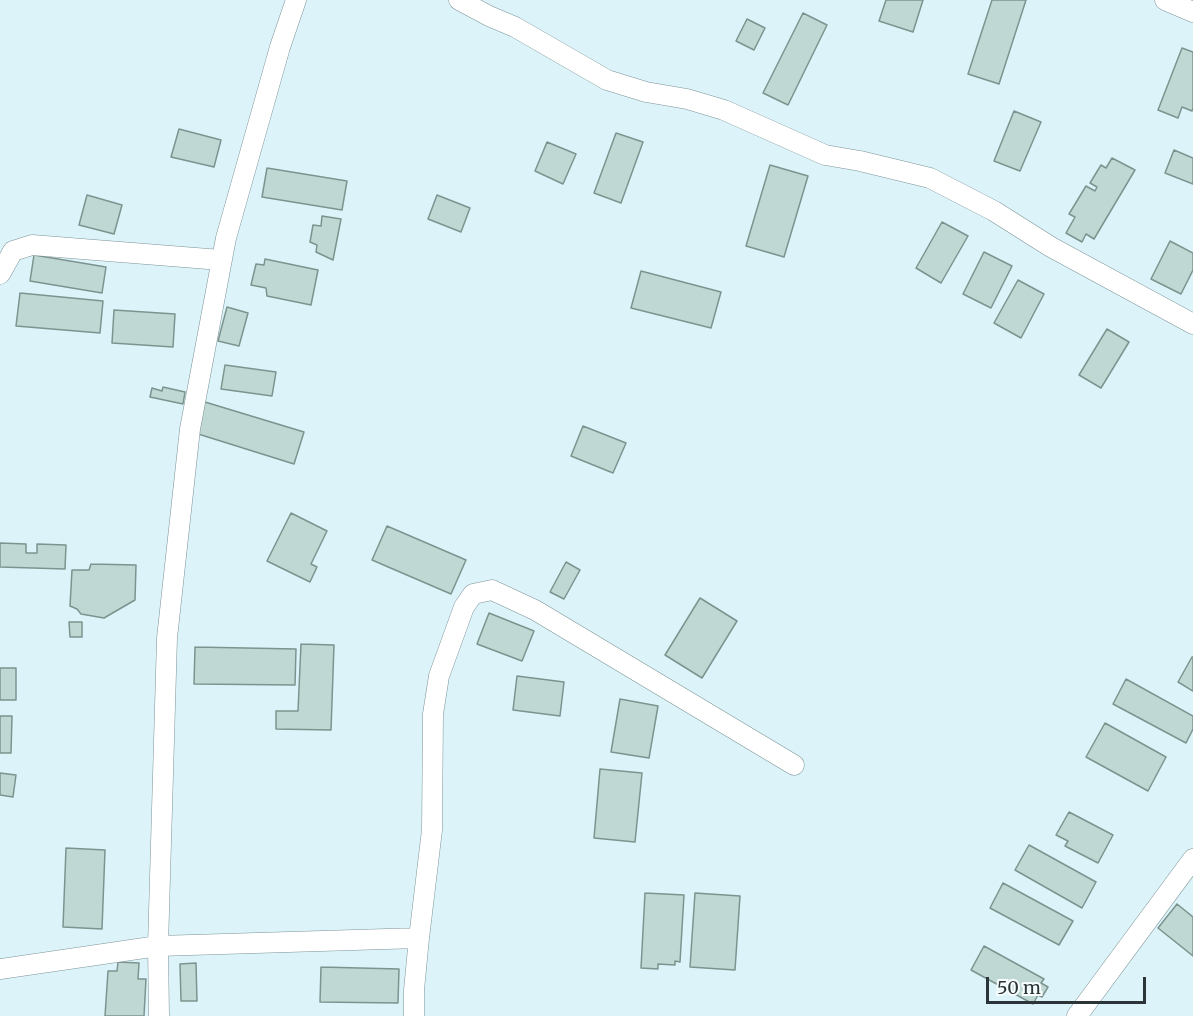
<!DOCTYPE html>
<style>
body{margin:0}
#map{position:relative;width:1193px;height:1016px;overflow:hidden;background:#dcf4f9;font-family:Merriweather,serif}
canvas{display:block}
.scale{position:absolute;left:986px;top:977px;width:160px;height:27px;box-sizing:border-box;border:3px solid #2b3436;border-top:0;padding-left:8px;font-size:18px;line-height:21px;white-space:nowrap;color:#2b3436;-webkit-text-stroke:4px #f8fdfe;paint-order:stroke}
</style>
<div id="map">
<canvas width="1193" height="1016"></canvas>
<div class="scale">50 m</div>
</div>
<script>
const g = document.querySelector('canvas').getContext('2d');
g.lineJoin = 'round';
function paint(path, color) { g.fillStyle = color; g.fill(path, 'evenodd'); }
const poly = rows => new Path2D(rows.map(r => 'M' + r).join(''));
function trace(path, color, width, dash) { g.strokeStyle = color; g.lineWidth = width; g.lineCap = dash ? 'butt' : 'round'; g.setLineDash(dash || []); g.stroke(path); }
const building = poly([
 [886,0,923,0,913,32,879,21,886,0],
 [992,0,1026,0,999,84,968,74,992,0],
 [803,13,827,25,788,105,763,93,803,13],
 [747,19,765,28,754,50,736,41,747,19],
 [1182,48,1193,52,1193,108,1192,111,1182,107,1178,118,1158,110,1182,48],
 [1014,111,1041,122,1020,171,994,161,1014,111],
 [179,129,221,140,214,167,171,157,179,129],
 [616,133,643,142,621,203,594,193,616,133],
 [547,142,576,154,563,184,535,171,547,142],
 [1174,150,1193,158,1193,184,1165,173,1174,150],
 [1112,158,1135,170,1094,239,1086,234,1082,242,1066,233,1075,217,1069,214,1086,186,1095,191,1097,187,1090,183,1101,165,1106,168,1112,158],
 [770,165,808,176,784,257,746,246,770,165],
 [267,168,347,181,342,210,262,197,267,168],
 [87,195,122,205,114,234,79,225,87,195],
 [437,195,470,208,461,232,428,219,437,195],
 [322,216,341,219,333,260,316,252,317,245,310,242,313,225,321,226,322,216],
 [942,222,968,236,941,283,916,268,942,222],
 [1170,241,1193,253,1193,270,1181,294,1151,279,1170,241],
 [984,252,1012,266,991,308,963,294,984,252],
 [34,255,106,267,102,293,30,281,34,255],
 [265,259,318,270,311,305,267,296,266,288,251,285,256,264,264,265,265,259],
 [641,271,721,292,711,328,631,308,641,271],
 [1018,280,1044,294,1021,338,994,323,1018,280],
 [20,293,103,301,100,333,16,326,20,293],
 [227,307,248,313,239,346,218,341,227,307],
 [114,310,175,314,173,347,112,343,114,310],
 [1107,329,1129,342,1101,388,1079,375,1107,329],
 [225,365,276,372,272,396,221,389,225,365],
 [163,387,185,392,183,404,150,397,152,388,162,391,163,387],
 [205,402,304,432,294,464,195,433,205,402],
 [583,426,626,443,613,473,571,456,583,426],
 [291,513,327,531,311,564,317,567,310,582,267,561,291,513],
 [387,526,466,560,451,594,372,560,387,526],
 [0,543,26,544,26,553,37,553,37,544,66,545,65,569,0,567,0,543],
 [566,562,580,570,564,599,550,592,566,562],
 [91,564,136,565,135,600,104,618,81,614,77,609,70,606,72,570,89,570,91,564],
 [700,598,737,621,702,678,665,655,700,598],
 [489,613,534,631,522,661,477,644,489,613],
 [69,622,82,622,82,637,70,637,69,622],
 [301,644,334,645,331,730,276,729,276,711,298,711,301,644],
 [195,647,296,649,295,685,194,684,195,647],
 [1192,657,1193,657,1193,691,1178,682,1192,657],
 [0,668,16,668,16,700,0,700,0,668],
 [517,676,564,682,560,716,513,710,517,676],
 [1126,679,1193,716,1193,729,1186,743,1113,704,1126,679],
 [620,699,658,706,649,758,611,752,620,699],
 [0,716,12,716,11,753,0,753,0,716],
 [1105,723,1166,757,1148,791,1086,757,1105,723],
 [600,769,642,773,635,842,594,838,600,769],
 [0,773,16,775,13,797,0,795,0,773],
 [1069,812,1113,835,1098,863,1065,846,1068,841,1056,835,1069,812],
 [1029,845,1096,882,1082,908,1015,870,1029,845],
 [66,848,105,850,102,929,63,927,66,848],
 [1003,883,1073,921,1059,945,990,908,1003,883],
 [645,893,684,895,680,962,675,961,675,965,658,964,658,969,641,968,645,893],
 [695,893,740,896,735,970,690,967,695,893],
 [1177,904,1193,917,1193,956,1158,928,1177,904],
 [984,946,1044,979,1041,983,1048,987,1042,997,1038,995,1033,1004,971,970,984,946],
 [118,962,139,963,138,979,146,979,144,1016,105,1016,108,971,117,971,118,962],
 [196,963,197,1001,181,1001,180,964,196,963],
 [321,967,399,969,398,1003,320,1002,321,967]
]);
paint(building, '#c0d8d3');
trace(building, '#7d938f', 1.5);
const street = poly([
 [459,0,489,16,515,27,607,80,646,92,687,99,724,110,825,155,860,161,930,178,994,211,1051,247,1193,324],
 [1165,0,1193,12],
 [0,274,13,251,32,245,221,260],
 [0,969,158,946,419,938],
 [159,1016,158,946,167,638,190,429,226,238,280,47,296,0],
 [414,1016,414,990,419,938,432,830,433,714,439,676,464,607,473,594,492,590,535,610,794,765],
 [1077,1016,1193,859]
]);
trace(street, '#7d9398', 21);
trace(street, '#fff', 20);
</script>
